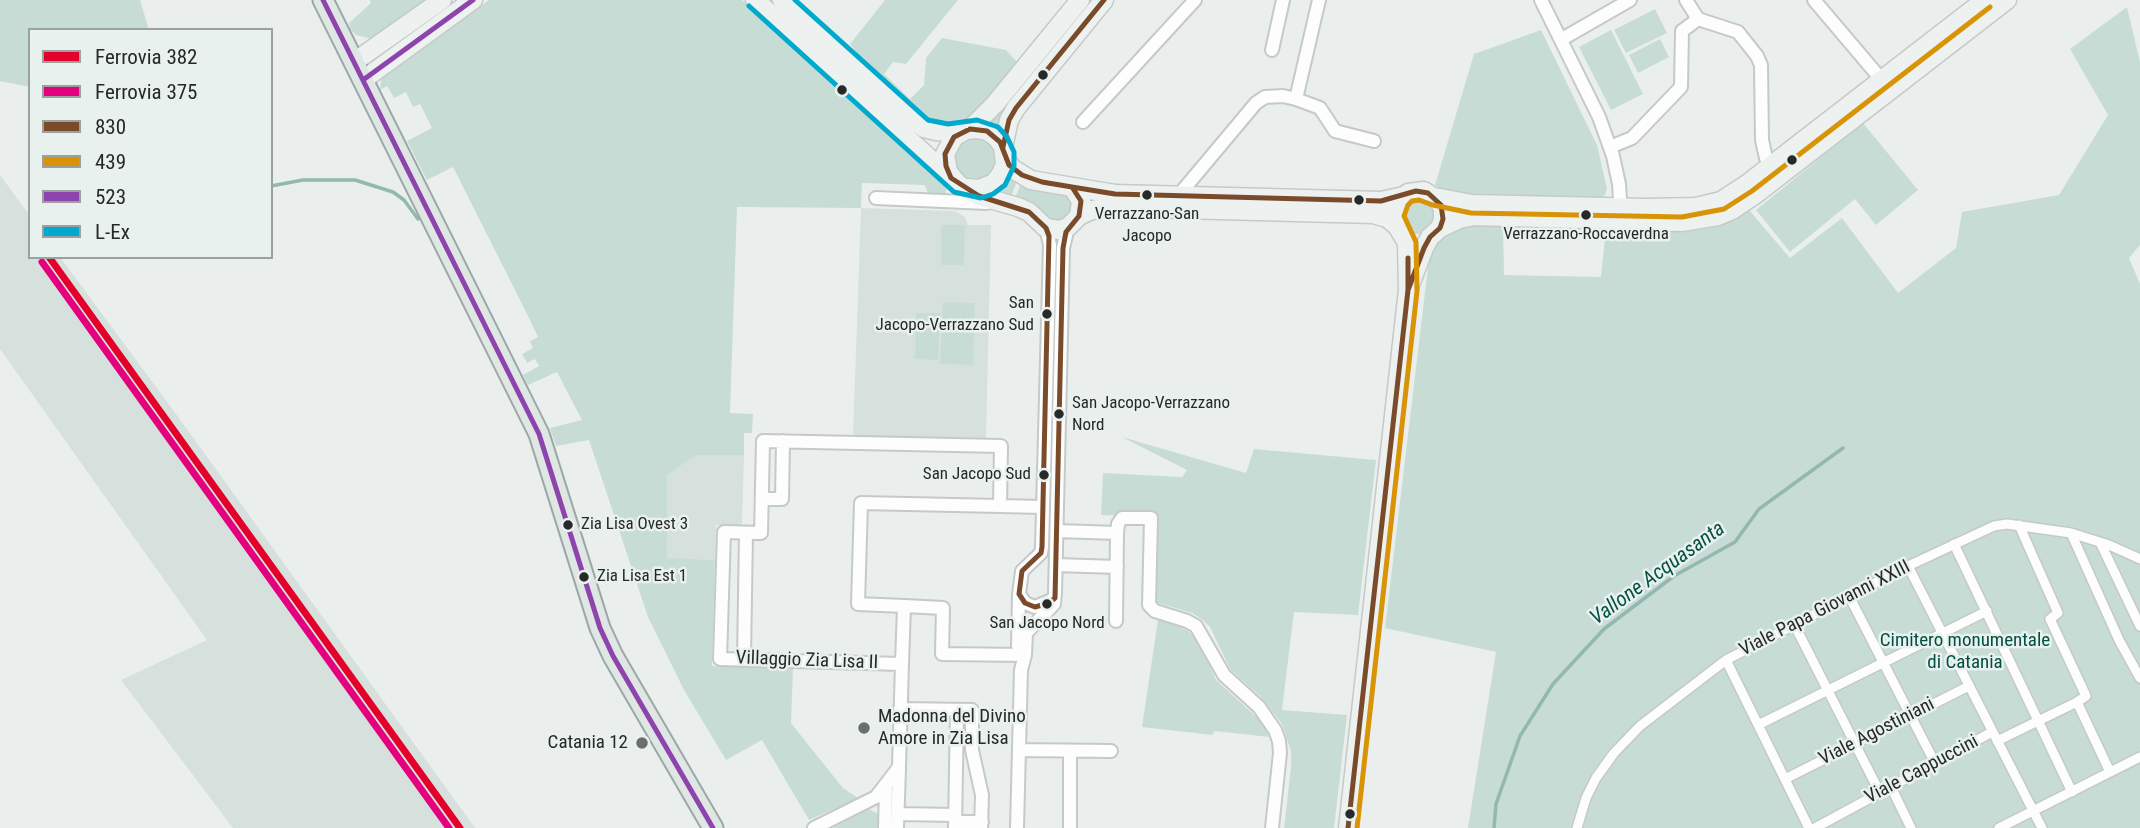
<!DOCTYPE html>
<style>
body{margin:0}
#map{position:relative;width:2140px;height:828px;overflow:hidden;background:#eaefed;font-family:"Roboto Condensed",sans-serif}
canvas{display:block}
.legend{position:absolute;left:28px;top:28px;width:245px;height:231px;box-sizing:border-box;background:#e8f1ee;border:2px solid #9aa19f;margin:0;padding:9px 12px;list-style:none;font-size:21px;color:#262928}
.legend li{display:flex;align-items:center;gap:14px;height:35px}
.legend b{width:35px;border:2px solid #9aa19f}
</style>
<div id="map">
<canvas width="2140" height="828"></canvas>
<ul class="legend">
<li><b style="height:9px;background:#e4002b"></b>Ferrovia 382</li>
<li><b style="height:9px;background:#e5007d"></b>Ferrovia 375</li>
<li><b style="height:9px;background:#7a4b2a"></b>830</li>
<li><b style="height:9px;background:#d89306"></b>439</li>
<li><b style="height:9px;background:#8e44ad"></b>523</li>
<li><b style="height:9px;background:#00a9ce"></b>L-Ex</li>
</ul>
</div>
<script>
const g = document.querySelector('canvas').getContext('2d');
g.lineJoin = 'round';
function paint(path, color) { g.fillStyle = color; g.fill(path, 'evenodd'); }
const poly = rows => new Path2D(rows.map(r => 'M' + r).join(''));
function trace(path, color, width, dash) { g.strokeStyle = color; g.lineWidth = width; g.lineCap = dash ? 'butt' : 'round'; g.setLineDash(dash || []); g.stroke(path); }
function label(font, color, halo, rows, align = 'center') {
  g.font = font + ' "Roboto Condensed",sans-serif'; g.lineWidth = 5; g.setLineDash([]); g.textBaseline = 'middle'; g.strokeStyle = halo; g.fillStyle = color; for (const [text, x, y, turn = 0] of rows) {
    g.save(); g.translate(x, y); g.rotate((+turn || 0) * Math.PI / 180); g.textAlign = isNaN(turn) ? turn : align; if (halo) g.strokeText(text, 0, 0); g.fillText(text, 0, 0); g.restore();
  }
}
paint(poly([
 [0,175,30,216,30,257,60,257,179,418,475,828,233,828,121,680,207,640,0,349],
 [861,208,955,211,965,217,968,225,991,225,986,438,853,436],
 [696,455,744,455,742,525,716,525,715,560,667,559,667,474]
]), '#d6e1dd');
paint(poly([
 [0,0,140,0,149,30,30,30,30,87,0,81],
 [370,0,428,0,372,39,356,35,350,29,349,23,371,3],
 [489,0,742,0,947,187,945,195,928,194,925,185,862,183,861,208,737,207,730,413,753,414,752,433,744,433,744,455,696,455,667,475,667,558,715,560,712,666,793,668,791,723,843,788,858,798,809,820,762,740,726,760,684,690,648,617,589,440,556,446,550,428,582,420,557,372,528,385,523,375,539,366,535,359,527,363,522,354,533,348,530,341,538,337,528,316,453,167,427,180,407,141,432,128,420,104,413,107,406,92,394,98,387,86,380,90,381,80,387,74],
 [885,0,958,0,906,64,893,62,884,74,910,99,924,85,926,58,942,38,1006,50,1019,64,980,110,967,120,954,123,930,121,867,66,850,44],
 [1087,0,1098,0,1000,131,985,123],
 [2127,7,2140,62,2140,245,2129,258,2140,284,2140,828,1468,828,1496,652,1385,628,1428,267,1432,254,1439,242,1448,233,1461,227,1474,226,1503,227,1504,275,1601,277,1606,228,1701,229,1724,223,1749,210,1790,258,1842,218,1898,293,1956,248,1962,212,2059,195,2108,115,2070,49],
 [1655,9,1667,33,1626,53,1614,30],
 [1541,30,1597,145,1607,189,1605,195,1601,198,1460,194,1444,191,1435,185,1474,54],
 [1611,30,1643,94,1611,110,1579,47],
 [1660,39,1669,57,1638,73,1629,55],
 [1863,123,1918,190,1876,225,1855,199,1790,252,1756,210],
 [975,135,987,138,999,153,993,177,969,184,951,166,958,142],
 [1010,173,1018,178,1011,197,991,193],
 [1022,181,1063,190,1073,199,1072,217,1054,223,1015,198],
 [1422,195,1439,213,1426,234,1413,234,1407,231,1401,207],
 [941,225,965,225,964,265,941,265],
 [943,302,975,303,973,365,940,364],
 [916,313,940,313,938,360,915,359],
 [1122,437,1246,473,1254,449,1376,460,1358,615,1294,612,1282,710,1347,715,1334,828,1284,828,1291,767,1291,751,1282,724,1262,698,1230,669,1210,627,1203,620,1192,613,1155,602,1156,516,1101,515,1103,473,1182,477,1187,470],
 [1158,620,1176,625,1188,631,1198,641,1216,680,1262,722,1269,737,1215,731,1212,735,1142,727],
 [869,809,878,814,877,828,832,828]
]), '#c8dcd6');
trace(poly([
 [271,186,303,180,355,180,393,192,404,200,418,219],
 [1494,828,1496,804,1520,736,1553,684,1604,629,1674,576,1735,542,1759,509,1843,448]
]), '#93b9af', 3.5);
const pedestrian = poly([
 [2019,525,2058,613,2050,619,2086,696,2077,702,2110,772],
 [2071,533,2119,640,2140,678],
 [2100,542,2140,626],
 [1954,544,2072,792],
 [1908,566,2042,828],
 [1849,596,1935,763],
 [1794,624,1880,793],
 [1726,660,1809,828],
 [1758,725,1987,611],
 [1997,741,2077,702],
 [1785,779,1969,686],
 [1891,787,1911,828],
 [1577,828,1586,798,1596,778,1614,753,1640,726,1726,660,1908,566,1994,526,2007,524,2071,533,2109,545,2140,559],
 [1815,828,1992,732],
 [1999,828,2140,757]
]);
const minor = poly([
 [1541,0,1599,117,1613,156,1619,184,1621,214],
 [1686,0,1698,19,1738,32,1757,56,1761,65,1762,140,1766,158,1771,165],
 [1814,0,1886,85],
 [1562,39,1630,0],
 [1272,50,1283,0],
 [1296,99,1320,108,1335,131,1374,141],
 [1083,122,1195,0],
 [1610,147,1632,138,1681,87,1682,31,1698,19],
 [1178,196,1256,103,1265,97,1283,96,1296,99,1319,0],
 [876,198,987,203],
 [1046,228,1050,245,1042,547,1041,553,1022,571,1019,594,1025,603,1035,607,1052,600],
 [762,499,782,499,783,441],
 [1057,531,1117,533,1116,621],
 [1117,533,1118,524,1122,518,1151,518,1149,605,1155,611,1187,621,1196,626,1224,675,1259,707,1275,730,1279,741,1280,753,1272,828],
 [1056,565,1117,567],
 [904,606,943,608,942,654,1025,655],
 [1018,646,1019,594],
 [744,659,746,533],
 [902,664,904,606,858,604,861,503,1000,506],
 [900,709,972,710,972,750,982,795,981,828],
 [1019,750,1111,751],
 [898,814,955,815],
 [955,822,982,822],
 [814,828,876,797,899,767,902,664,720,659,724,532,761,533,763,441,1001,446,1000,506,1042,507],
 [885,828,886,785],
 [897,828,899,769],
 [955,828,957,710],
 [1017,828,1021,670,1025,655,1026,633,1054,604,1055,593,1063,248,1068,227],
 [1070,828,1070,751]
]);
const secondary = poly([
 [755,0,949,176],
 [782,0,916,122,924,128,936,131,959,133],
 [354,62,442,0],
 [363,80,473,0],
 [970,129,995,104,1080,0],
 [1003,147,1009,120,1016,108,1104,0],
 [1005,159,1013,169,1031,180,1115,194,1381,201,1404,196],
 [968,188,979,189,994,183,1001,174,1005,164,1003,147,997,138,987,131,976,129,966,130,954,137,945,154,948,172,959,185,979,196,1018,207,1029,212,1046,228,1059,230,1068,227,1079,216,1081,201,1072,187],
 [1435,197,1472,204,1647,208,1696,207,1721,201,1747,184,1985,0],
 [1079,216,1089,211,1106,207,1373,214,1387,218,1397,226],
 [1440,228,1459,219,1475,216,1682,222,1718,216,1732,210,1756,194,2007,0],
 [1348,828,1408,290,1407,243,1397,226,1395,209,1400,200,1408,193,1424,191,1439,201,1443,209,1443,219,1440,228,1430,237,1424,248,1408,290]
]);
const primary = poly([
 [323,0,539,434,600,628,613,656,713,828]
]);
trace(pedestrian, '#c5c9c8', 12);
trace(minor, '#c5c9c8', 16);
trace(secondary, '#c5c9c8', 21);
trace(primary, '#99a9a4', 23);
trace(pedestrian, '#fcfdfc', 9);
trace(minor, '#fcfdfc', 12);
trace(secondary, '#edf2f0', 18);
trace(primary, '#dfe6e4', 19);
trace(poly([
 [970,129,987,131,1000,142,1009,165,1022,175,1042,182,1072,187,1081,201,1079,216,1066,232,1063,248,1055,598,1049,603,1035,607,1025,603,1019,594,1022,571,1041,553,1042,547,1049,236,1046,228,1029,212,979,196,951,178,946,166,945,154,954,137,970,129],
 [1003,147,1009,120,1016,108,1104,0],
 [1072,187,1115,194,1381,201,1416,191,1428,193,1441,205,1443,219,1440,228,1430,237,1424,248,1408,290],
 [1348,828,1408,290,1408,258]
]), '#7a4b2a', 5);
trace(poly([
 [1357,828,1417,291,1416,242,1404,216,1408,205,1412,201,1419,200,1433,205,1471,213,1682,217,1724,209,1752,191,1990,7]
]), '#d89306', 5);
trace(poly([
 [323,0,539,434,600,628,613,656,713,828],
 [363,80,473,0]
]), '#8e44ad', 5);
trace(poly([
 [749,6,954,192,981,198,993,194,1005,185,1014,166,1014,152,1007,137,998,127,977,120,948,124,928,120,795,0]
]), '#00a9ce', 5);
trace(poly([
 [49,257,460,828]
]), '#e4002b', 7);
trace(poly([
 [42,262,449,828]
]), '#e5007d', 7);
for (const [x, y, r, color] of [
 [1043,75,6,"#262928"],
 [842,90,6,"#262928"],
 [1792,160,6,"#262928"],
 [1147,195,6,"#262928"],
 [1359,200,6,"#262928"],
 [1586,215,6,"#262928"],
 [1047,314,6,"#262928"],
 [1059,414,6,"#262928"],
 [1044,475,6,"#262928"],
 [568,525,6,"#262928"],
 [584,577,6,"#262928"],
 [1047,604,6,"#262928"],
 [864,728,7,"#6b6e6d"],
 [642,743,7,"#6b6e6d"],
 [1350,814,6,"#262928"]
]) { const dot = new Path2D(); dot.arc(x, y, r, 0, 2 * Math.PI); g.fillStyle = color; g.fill(dot); trace(dot, '#e8f1ee', 2.5); }
label('17px', '#262928', '#e8f1ee', [
 ["Verrazzano-San",1147,215],
 ["Jacopo",1147,237],
 ["Verrazzano-Roccaverdna",1586,235],
 ["San",1034,304,"right"],
 ["Jacopo-Verrazzano Sud",1034,326,"right"],
 ["San Jacopo-Verrazzano",1072,404,"left"],
 ["Nord",1072,426,"left"],
 ["San Jacopo Sud",1031,475,"right"],
 ["Zia Lisa Ovest 3",581,525,"left"],
 ["Zia Lisa Est 1",597,577,"left"],
 ["San Jacopo Nord",1047,624]
]);
label('19px', '#262928', '#e8f1ee', [
 ["Viale Papa Giovanni XXIII",1825,609,-27],
 ["Villaggio Zia Lisa II",807,661,2],
 ["Viale Agostiniani",1877,732,-27],
 ["Viale Cappuccini",1922,770,-28]
]);
label('19px', '#015042', '#e8f1ee', [
 ["Cimitero monumentale",1965,641],
 ["di Catania",1965,663]
]);
label('19px', '#262928', '#e8f1ee', [
 ["Madonna del Divino",878,717],
 ["Amore in Zia Lisa",878,739],
 ["Catania 12",628,743,"right"]
], 'left');
label('italic 21px', '#055244', '#e8f1ee', [
 ["Vallone Acquasanta",1658,574,-36]
]);
</script>
